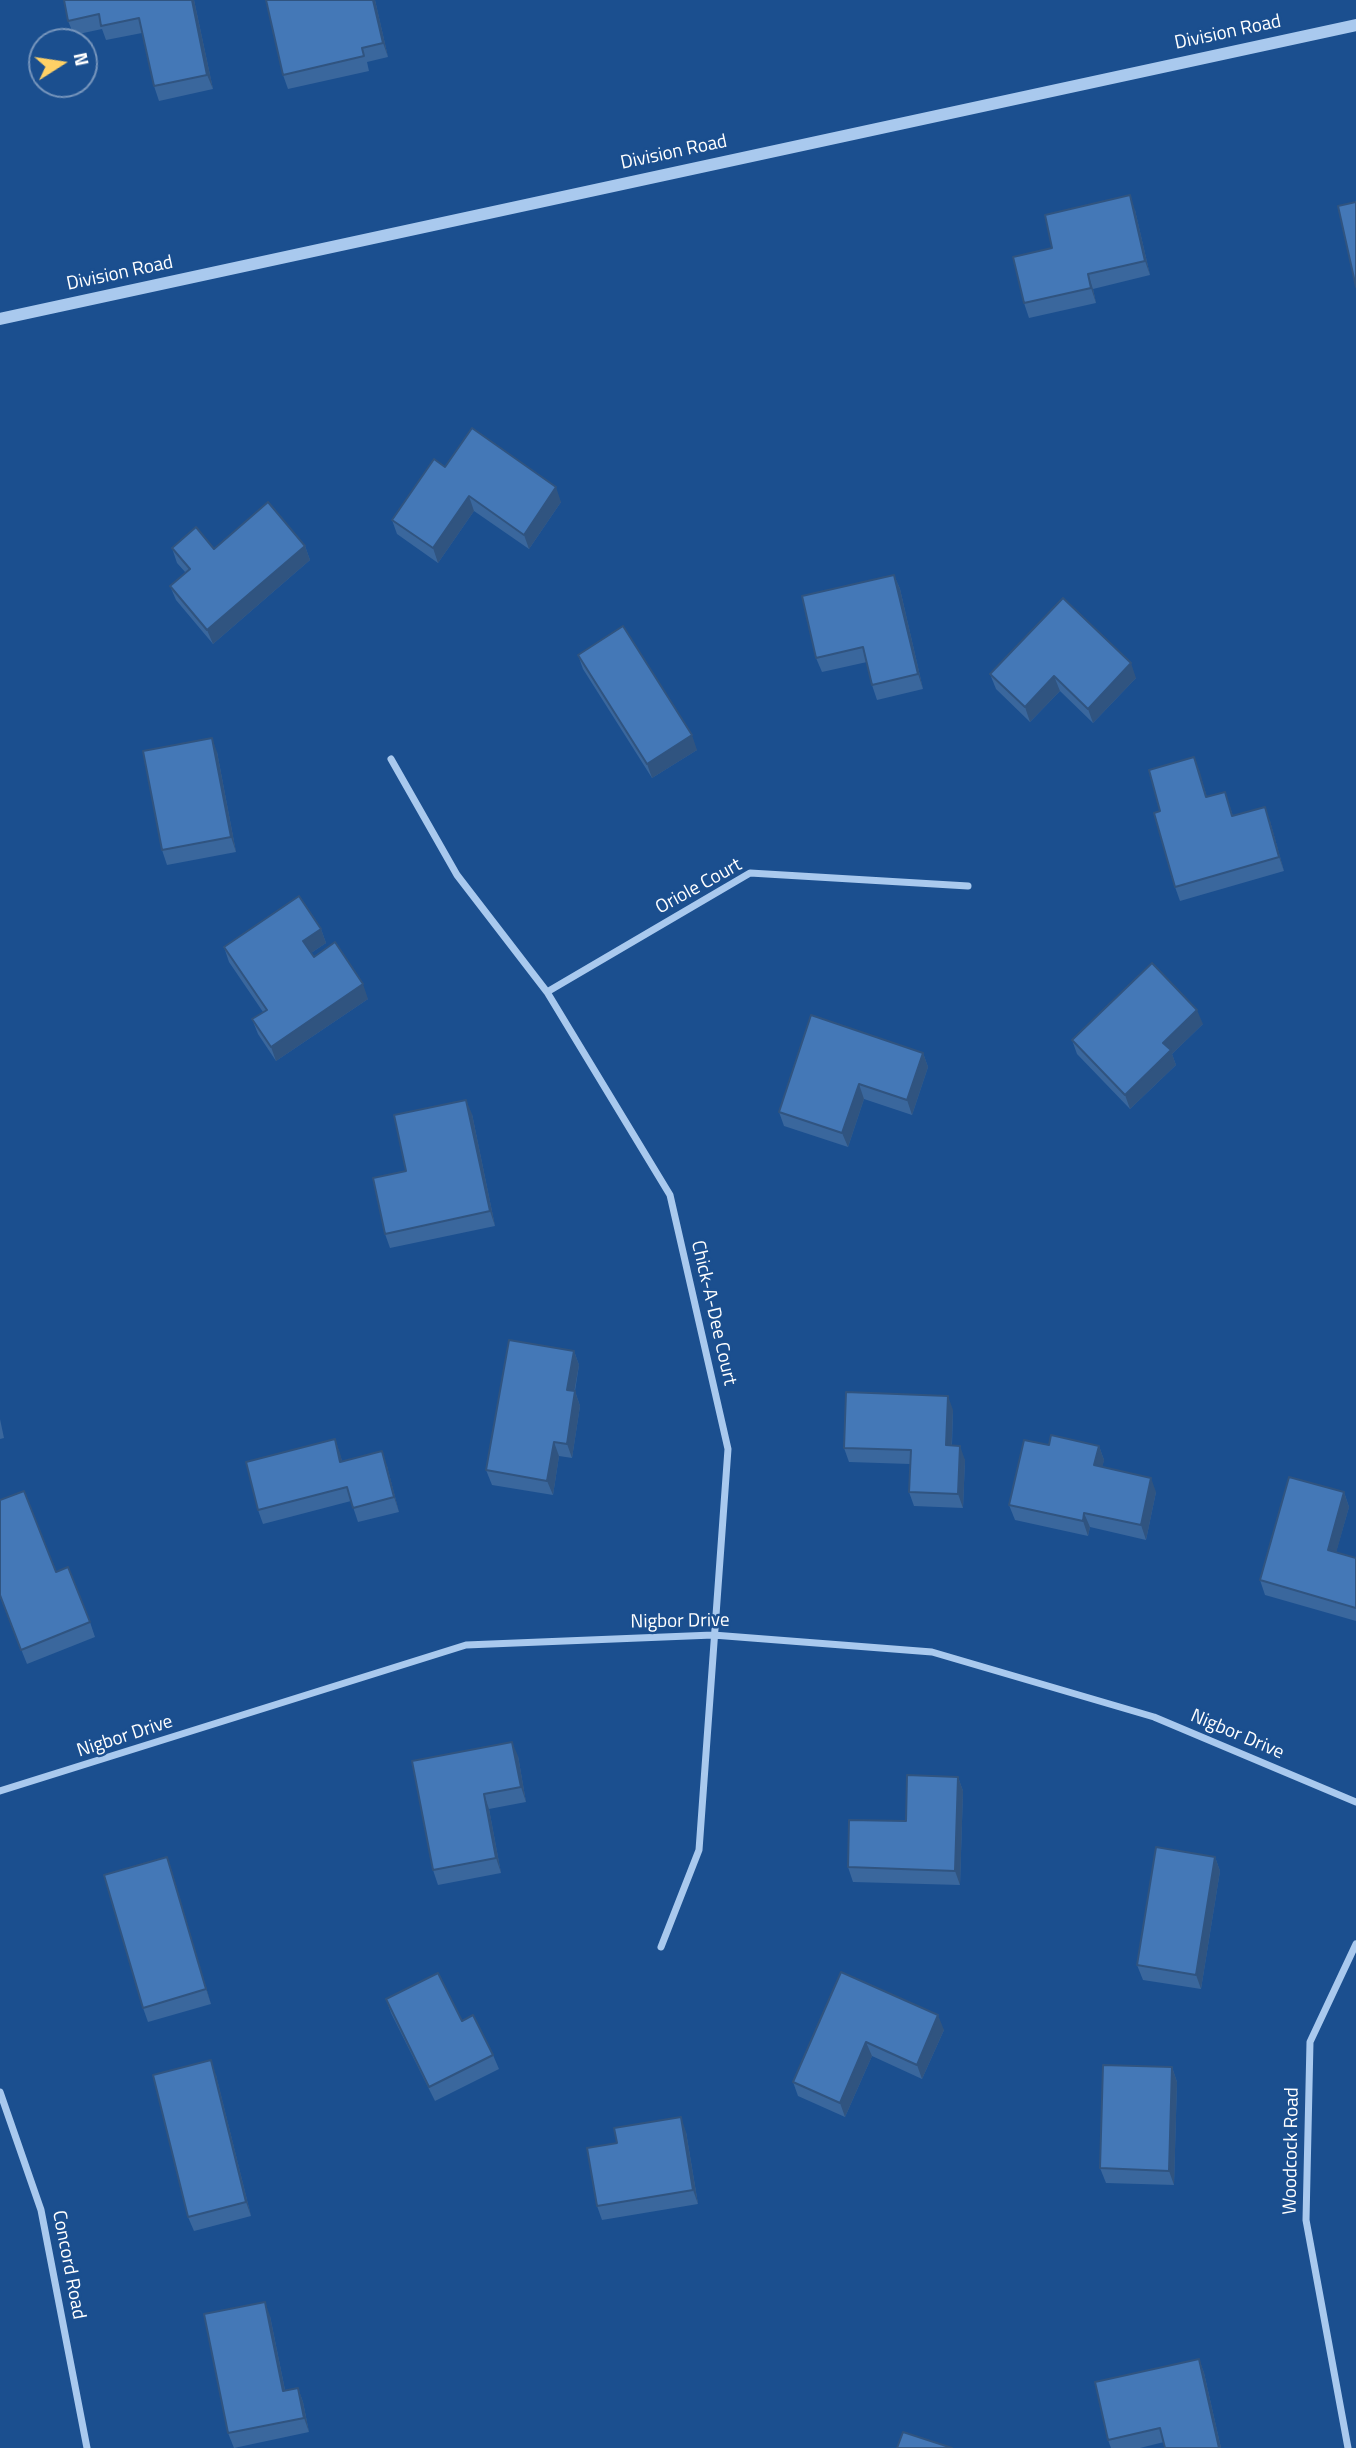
<!DOCTYPE html>
<style>
body{margin:0}
#map{position:relative;width:1356px;height:2448px;overflow:hidden;background:#1b4f8f;font-family:"Titillium Web",sans-serif}
canvas{display:block}
.north{position:absolute;left:28px;top:28px;width:70px;height:70px;box-sizing:border-box;background:#1b4f8f;border:2px solid #7695bc;border-radius:50%;rotate:78deg;font-size:19px;font-weight:700;line-height:28px;text-align:center;color:#fff}
.north::after{content:'';display:block;margin:auto;width:24px;height:32px;background:#ffd166;clip-path:polygon(50% 0,100% 100%,50% 72%,0 100%)}
</style>
<div id="map">
<canvas width="1356" height="2448"></canvas>
<div class="north">N</div>
</div>
<script>
const g = document.querySelector('canvas').getContext('2d');
g.lineJoin = 'round';
const poly = rows => new Path2D(rows.map(r => 'M' + r).join(''));
function trace(path, color, width, dash) { g.strokeStyle = color; g.lineWidth = width; g.lineCap = dash ? 'butt' : 'round'; g.setLineDash(dash || []); g.stroke(path); }
function paint(path, color) { g.fillStyle = color; g.fill(path, 'evenodd'); }
function label(font, color, halo, rows, align = 'center') {
  g.font = font + ' "Titillium Web",sans-serif'; g.lineWidth = 5; g.setLineDash([]); g.textBaseline = 'middle'; g.strokeStyle = halo; g.fillStyle = color; for (const [text, x, y, turn = 0] of rows) {
    g.save(); g.translate(x, y); g.rotate((+turn || 0) * Math.PI / 180); g.textAlign = isNaN(turn) ? turn : align; if (halo) g.strokeText(text, 0, 0); g.fillText(text, 0, 0); g.restore();
  }
}
trace(poly([
 [391,759,457,875,547,992,670,1195,728,1449,699,1850,661,1947],
 [547,992,750,873,968,886],
 [0,1791,466,1645,713,1635,932,1652,1154,1717,1356,1802],
 [0,2092,41,2210,87,2448],
 [1348,2448,1306,2220,1310,2042,1356,1944]
]), '#a9c9ee', 7);
trace(poly([
 [0,319,1356,25]
]), '#a9c9ee', 12);
paint(poly([
 [64,0,194,0,213,89,159,101,154,86,142,33,106,40,102,29,74,35,68,21],
 [375,0,388,57,367,62,369,71,288,89,283,75],
 [1135,210,1150,275,1093,289,1096,303,1029,318,1024,303,1052,248],
 [445,467,561,502,529,549,474,511,438,563,397,534,392,520],
 [305,546,310,560,213,644,176,600,170,586,186,573,177,563,172,548,214,549],
 [894,575,900,589,923,689,877,700,872,685,867,662,822,672,816,658],
 [578,655,697,750,652,778,583,669],
 [990,674,1136,678,1093,723,1060,691,1030,722,996,689],
 [217,752,236,852,167,865,162,850],
 [1194,757,1207,797,1225,792,1233,816,1270,821,1284,871,1180,901,1175,887,1160,811],
 [321,929,326,943,311,953,314,957,368,999,276,1061,258,1034,252,1019,263,1012,229,962,224,947],
 [1203,1024,1172,1054,1176,1065,1130,1109,1077,1054,1072,1040],
 [923,1053,928,1067,912,1115,864,1099,848,1147,784,1126,779,1112],
 [472,1114,495,1226,390,1248,385,1234,406,1171],
 [574,1351,579,1365,575,1391,580,1406,572,1458,559,1456,553,1495,492,1485,486,1470],
 [953,1410,952,1445,965,1460,963,1508,914,1506,909,1492,910,1464,849,1462,844,1448],
 [0,1419,4,1438,0,1439],
 [335,1439,342,1461,387,1466,399,1512,358,1522,351,1501,263,1524,258,1510],
 [1049,1445,1099,1446,1104,1460,1102,1467,1156,1492,1146,1540,1090,1527,1088,1536,1015,1520,1009,1505],
 [1344,1492,1349,1507,1336,1552,1356,1558,1356,1621,1265,1595,1260,1580],
 [56,1572,90,1622,95,1637,27,1664,0,1597],
 [518,1756,526,1802,489,1809,501,1873,438,1885,433,1870,412,1761],
 [958,1777,963,1791,960,1885,853,1882,848,1867,906,1821],
 [167,1857,211,2004,148,2022,143,2008],
 [1215,1857,1220,1871,1201,1989,1143,1980,1137,1965],
 [841,1972,944,2030,922,2079,872,2056,845,2117,798,2096,793,2082],
 [386,1999,462,2021,493,2055,499,2069,435,2101,391,2013],
 [1172,2067,1177,2082,1174,2185,1106,2183,1100,2168],
 [216,2075,251,2216,194,2231,188,2217],
 [686,2132,698,2204,602,2220,597,2206],
 [270,2316,285,2390,298,2388,303,2402,309,2432,234,2448,228,2433],
 [1199,2359,1204,2373,1221,2448,1165,2448,1164,2442,1140,2448,1111,2448,1108,2440]
]), '#3a679d');
paint(poly([
 [192,0,194,0,213,89,207,75],
 [373,0,375,0,388,57,383,43],
 [1130,195,1135,210,1150,275,1145,261],
 [1088,274,1093,289,1096,303,1091,288],
 [556,487,561,502,529,549,524,535],
 [469,496,474,511,438,563,433,548],
 [305,546,310,560,213,644,207,630],
 [894,575,900,589,923,689,918,674],
 [1131,663,1136,678,1093,723,1088,709],
 [1054,676,1060,691,1030,722,1025,707],
 [692,735,697,750,652,778,647,764],
 [212,738,217,752,236,852,231,837],
 [1194,757,1200,772,1211,812,1206,797],
 [1265,807,1270,821,1284,871,1279,857],
 [321,929,326,943,308,955,303,941],
 [363,984,368,999,276,1061,271,1047],
 [1197,1010,1203,1024,1172,1054,1176,1065,1130,1109,1125,1095,1163,1043],
 [923,1053,928,1067,912,1115,907,1100],
 [859,1084,864,1099,848,1147,842,1133],
 [466,1100,472,1114,495,1226,490,1211],
 [574,1351,579,1365,572,1404,567,1390],
 [575,1391,580,1406,572,1458,567,1444],
 [948,1396,953,1410,951,1460,946,1445],
 [335,1439,340,1453,346,1476,340,1462],
 [554,1442,559,1456,553,1495,547,1481],
 [960,1446,965,1460,963,1508,958,1494],
 [1099,1446,1104,1460,1100,1479,1094,1465],
 [382,1451,387,1466,399,1512,394,1497],
 [1151,1478,1156,1492,1146,1540,1141,1525],
 [1344,1492,1349,1507,1333,1564,1328,1550],
 [1084,1513,1090,1527,1088,1536,1083,1521],
 [512,1742,518,1756,526,1802,521,1787],
 [958,1777,963,1791,960,1885,955,1871],
 [484,1794,489,1809,501,1873,496,1858],
 [167,1857,172,1871,211,2004,206,1989],
 [1215,1857,1220,1871,1201,1989,1196,1975],
 [938,2015,944,2030,922,2079,917,2065],
 [866,2042,872,2056,845,2117,840,2103],
 [211,2060,216,2075,251,2216,246,2202],
 [1172,2067,1177,2082,1174,2185,1169,2171],
 [681,2117,686,2132,698,2204,693,2190],
 [265,2302,270,2316,288,2405,283,2391],
 [1199,2359,1204,2373,1221,2448,1219,2448],
 [298,2388,303,2402,309,2432,304,2418]
]), '#305480');
const building = poly([
 [64,0,192,0,207,75,154,86,139,18,101,26,99,14,68,21,64,0],
 [266,0,373,0,383,43,362,48,364,56,283,75,266,0],
 [1130,195,1145,261,1088,274,1091,288,1024,303,1013,257,1052,248,1045,215,1130,195],
 [1356,202,1356,287,1338,206,1356,202],
 [472,428,556,487,524,535,469,496,433,548,392,520,434,459,445,467,472,428],
 [268,502,305,546,207,630,170,586,190,569,172,548,196,527,214,549,268,502],
 [894,575,918,674,872,685,863,647,816,658,802,596,894,575],
 [1063,598,1131,663,1088,709,1054,676,1025,707,990,674,1063,598],
 [623,626,692,735,647,764,578,655,623,626],
 [212,738,231,837,162,850,143,751,212,738],
 [1194,757,1206,797,1225,792,1232,816,1265,807,1279,857,1175,887,1154,813,1160,811,1149,770,1194,757],
 [299,896,321,929,303,941,314,957,335,942,363,984,271,1047,252,1019,267,1010,224,947,299,896],
 [1152,963,1197,1010,1163,1043,1171,1050,1125,1095,1072,1040,1152,963],
 [811,1015,923,1053,907,1100,859,1084,842,1133,779,1112,811,1015],
 [466,1100,490,1211,385,1234,373,1178,406,1171,394,1115,466,1100],
 [509,1340,574,1351,567,1390,575,1391,567,1444,554,1442,547,1481,486,1470,509,1340],
 [846,1392,948,1396,946,1445,960,1446,958,1494,909,1492,911,1450,844,1448,846,1392],
 [1051,1435,1099,1446,1094,1465,1151,1478,1141,1525,1084,1513,1083,1521,1009,1505,1024,1440,1049,1445,1051,1435],
 [335,1439,340,1462,382,1451,394,1497,353,1508,347,1487,258,1510,246,1462,335,1439],
 [1289,1477,1344,1492,1328,1550,1356,1558,1356,1608,1260,1580,1289,1477],
 [24,1491,56,1572,68,1567,90,1622,21,1650,0,1595,0,1500,24,1491],
 [512,1742,521,1787,484,1794,496,1858,433,1870,412,1761,512,1742],
 [907,1775,958,1777,955,1871,848,1867,849,1820,906,1821,907,1775],
 [1156,1847,1215,1857,1196,1975,1137,1965,1156,1847],
 [167,1857,206,1989,143,2008,104,1875,167,1857],
 [841,1972,938,2015,917,2065,866,2042,840,2103,793,2082,841,1972],
 [438,1973,462,2021,473,2015,493,2055,429,2087,386,1999,438,1973],
 [211,2060,246,2202,188,2217,153,2075,211,2060],
 [1103,2065,1172,2067,1169,2171,1100,2168,1103,2065],
 [681,2117,693,2190,597,2206,587,2148,617,2143,614,2128,681,2117],
 [265,2302,283,2391,298,2388,304,2418,228,2433,204,2314,265,2302],
 [1199,2359,1219,2448,1165,2448,1160,2428,1108,2440,1095,2382,1199,2359],
 [903,2432,952,2448,897,2448,903,2432]
]);
paint(building, '#4478b7');
trace(building, '#305480', 2);
label('19px', '#fff', '#1b4f8f', [
 ["Division Road",1228,33,-12],
 ["Division Road",674,153,-12],
 ["Division Road",120,274,-12],
 ["Oriole Court",699,887,-29],
 ["Chick-A-Dee Court",713,1313,77],
 ["Nigbor Drive",680,1622,-1],
 ["Nigbor Drive",1237,1735,23],
 ["Nigbor Drive",125,1737,-18],
 ["Woodcock Road",1292,2151,-89],
 ["Concord Road",68,2265,79]
]);
</script>
